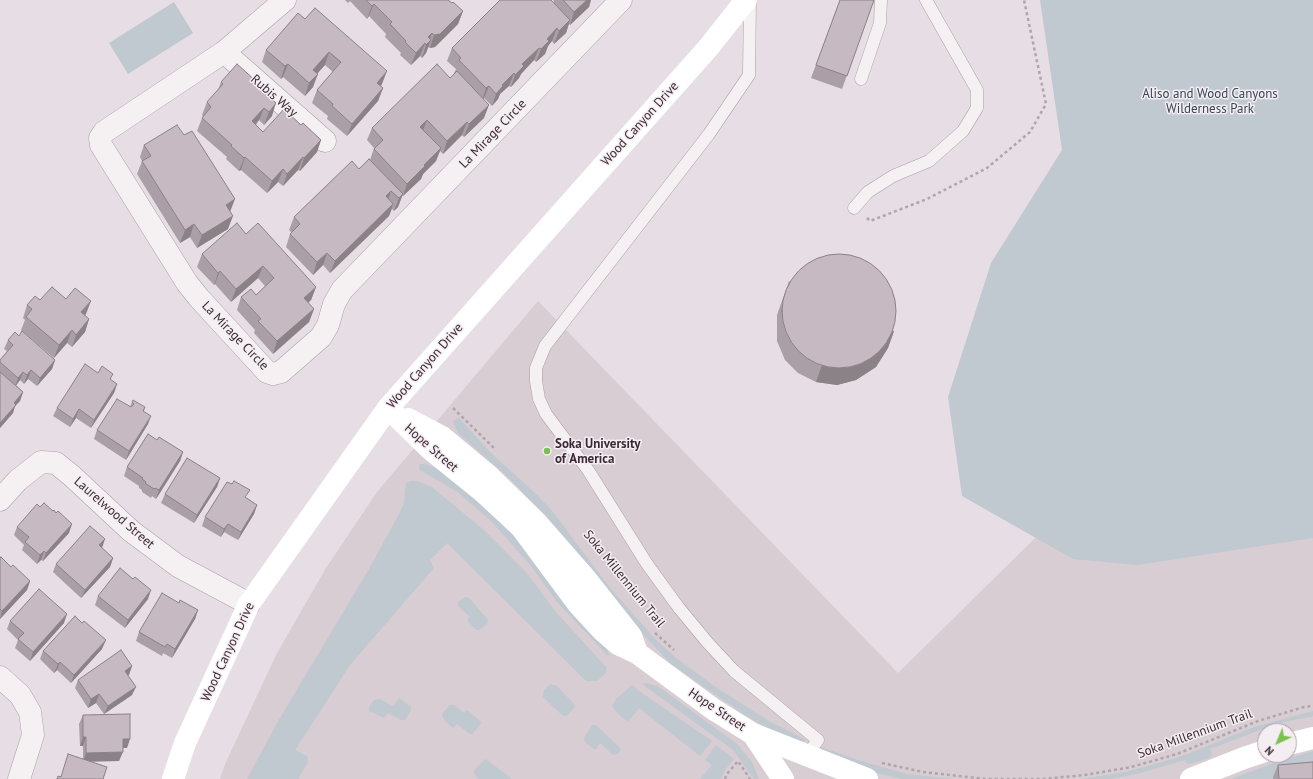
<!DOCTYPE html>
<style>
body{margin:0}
#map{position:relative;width:1313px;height:779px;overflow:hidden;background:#e6dee4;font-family:"PT Sans",sans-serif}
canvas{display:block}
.north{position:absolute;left:1257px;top:723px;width:40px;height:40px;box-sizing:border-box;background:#f4eef2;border:1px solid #aa9fa6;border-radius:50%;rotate:224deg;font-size:11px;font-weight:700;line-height:16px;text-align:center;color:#3c2935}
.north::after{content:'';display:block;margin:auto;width:14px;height:18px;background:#7cc14e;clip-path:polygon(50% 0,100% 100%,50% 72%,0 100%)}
</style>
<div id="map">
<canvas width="1313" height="779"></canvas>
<div class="north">N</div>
</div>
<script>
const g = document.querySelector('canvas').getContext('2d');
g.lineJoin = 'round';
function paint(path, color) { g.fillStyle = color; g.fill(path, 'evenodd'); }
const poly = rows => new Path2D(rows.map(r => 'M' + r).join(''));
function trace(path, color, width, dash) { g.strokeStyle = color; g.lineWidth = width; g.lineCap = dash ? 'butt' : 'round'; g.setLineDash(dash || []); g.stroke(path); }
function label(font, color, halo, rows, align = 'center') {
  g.font = font + ' "PT Sans",sans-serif'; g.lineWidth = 3; g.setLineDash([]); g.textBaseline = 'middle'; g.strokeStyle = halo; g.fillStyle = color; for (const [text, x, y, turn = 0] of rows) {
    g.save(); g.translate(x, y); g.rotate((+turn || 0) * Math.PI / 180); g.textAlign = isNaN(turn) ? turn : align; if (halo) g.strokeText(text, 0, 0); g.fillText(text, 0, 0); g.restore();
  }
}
paint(poly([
 [1313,229,1313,779,220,779,225,764,277,653,326,568,377,492,538,301,898,673,1165,410],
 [1265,731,1289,731,1289,755,1265,755]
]), '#d8cdd3');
paint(poly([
 [1040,0,1313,0,1313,538,1137,565,1073,559,962,496,948,397,991,263,1062,150],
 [174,2,193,33,128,74,109,43],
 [459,418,491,453,537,495,553,512,610,588,658,642,676,658,717,688,769,721,806,740,801,744,765,727,742,713,671,664,628,618,583,564,560,532,546,516,510,479,458,433,454,425,453,421],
 [419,464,425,464,436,468,463,488,496,518,518,541,561,599,608,651,609,657,557,602,531,566,492,522,459,493,422,471,419,469],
 [411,481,417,481,432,487,485,531,527,573,555,611,606,667,606,673,597,681,586,681,447,543,430,560,434,568,350,665,295,750,307,756,308,762,298,779,247,779,277,723,369,569,399,514,404,503,406,483],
 [465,597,469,598,488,620,486,625,479,630,476,630,467,620,470,617,458,606,458,602],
 [647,683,659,687,737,744,752,762,759,779,754,779,733,750,642,684],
 [550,684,557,686,574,704,575,706,568,715,565,716,562,715,543,697,544,690],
 [632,685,639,691,712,741,700,756,639,708,628,722,617,713,612,706,616,699],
 [399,698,411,707,411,710,405,720,401,720,388,713,384,718,369,711,369,707,374,700,379,699,393,706],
 [450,705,454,705,464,713,467,710,481,722,480,725,472,734,470,734,457,724,453,728,444,720,442,714],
 [1313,711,1313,716,1276,724,1210,749,1212,754,1209,758,1190,764,1186,763,1185,760,1137,774,1111,779,1080,779,1126,772,1169,760,1185,755,1254,727],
 [592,725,596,725,619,747,621,750,618,754,613,755,600,743,595,750,585,742,584,738],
 [716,745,734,759,724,771,721,779,700,779,712,765,705,760],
 [821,747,858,760,907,774,956,779,901,779,873,772,822,754],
 [1313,751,1313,775,1273,778,1273,779,1231,779,1274,763],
 [485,759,487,760,512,779,479,779,476,777,474,773,474,770]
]), '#c0c8d0');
const lane = poly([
 [750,0,749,75,709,134,545,346,536,368,536,381,539,399,546,414,588,470,647,564,679,608,708,643,734,671,818,740,807,755],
 [861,79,880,23,881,0],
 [854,208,868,192,893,176,929,161,963,131,977,108,977,90,926,0]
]);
const street = poly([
 [285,0,224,52,104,132,100,138,101,145,187,283,199,298,267,372,273,374,281,372,321,337,328,325,334,304,342,290,621,0],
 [224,52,325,141],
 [0,500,18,480,41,462,56,463,72,476,131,531,178,566,249,604],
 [0,677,20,695,30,712,33,735,19,779]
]);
trace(lane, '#aca0a8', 13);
trace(street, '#aca0a8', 23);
trace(poly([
 [867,218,870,221,927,199,987,168,1030,132,1046,104,1024,0],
 [453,408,496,450],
 [655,633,674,650],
 [882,763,923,772,986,779,1043,779,1085,775,1131,767,1177,754,1258,721,1304,707,1313,706],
 [725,779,727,774,738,761,750,779]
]), '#afa5ab', 2.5, [3, 3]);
trace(lane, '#f5f1f3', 12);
trace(street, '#f5f1f3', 22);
trace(poly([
 [388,408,430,449,482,491,521,527,578,604,603,631,618,644,637,653,713,709,753,734,783,779],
 [408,419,442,437,490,477,536,522,586,579,631,636,637,653],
 [753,734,867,779],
 [1289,744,1313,738],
 [173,779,185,743,249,604,388,408,708,48,746,0],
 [1191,779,1244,758,1265,751]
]), '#fff', 22);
paint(poly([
 [345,0,448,0,463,11,458,24,435,47,430,48,428,47,426,53,422,58,420,56,411,65,400,55,401,53,385,37,386,34,369,16,367,19,350,1,348,3],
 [553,0,591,0,589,7,570,25,569,24,566,33,554,44,552,41,548,46,545,54,536,62,534,60,521,74,519,78,511,87,509,86,500,94,498,99,492,106,484,98,483,99,484,118,464,137,462,135,443,154,440,151,436,161,423,174,421,179,403,196,402,196,398,207,394,211,392,209,389,216,330,273,323,265,313,275,286,247,290,234,292,233,289,230,294,217,370,160,374,148,367,140,372,128,450,78,455,73,454,73,456,69,447,61,452,48,553,3,554,1],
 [840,0,874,0,842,89,811,78],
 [298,13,382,84,381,86,383,88,378,101,347,136,327,119,328,116,312,103,317,90,333,72,325,65,317,73,313,87,305,96,283,77,281,79,262,62,266,50],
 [221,82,256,85,272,116,264,125,259,120,256,125,263,132,301,125,321,140,317,152,300,171,298,170,283,186,278,182,267,193,241,170,239,171,226,159,227,157,197,131,202,118,203,116,202,115,207,102,218,90],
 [144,145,230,212,228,229,197,248,190,237,180,243,137,174,142,161,140,157],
 [246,234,316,287,311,300,308,303,314,309,309,322,273,354,254,333,255,330,237,310,241,297,256,295,265,286,258,278,231,302,215,284,214,285,197,267,202,254],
 [789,281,894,331,888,348,876,367,856,380,837,385,816,382,798,373,785,360,777,341,777,315],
 [66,299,86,314,85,315,89,319,85,332,72,347,67,343,54,358,21,330,25,320,23,318,27,305,40,300],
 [19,336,55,360,52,369,37,386,28,379,24,384,20,380,16,385,23,392,20,401,15,406,13,413,0,428,0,360,7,351,4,349,8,340],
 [98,373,117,384,114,393,91,428,76,418,70,427,53,416,57,408],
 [132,402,145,407,144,411,148,424,126,460,94,439,97,430,130,407],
 [157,440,183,452,180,461,156,499,152,496,151,498,142,492,142,490,139,488,139,486,124,476,127,467],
 [220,478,217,487,194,523,161,503,165,494],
 [247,498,257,505,254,514,238,540,224,532,221,537,202,526,205,517],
 [17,527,69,533,43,561,41,560,37,564,22,550,24,545,14,535],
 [102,548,113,558,110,567,81,598,53,572,56,564],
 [0,558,30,581,27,590,0,619],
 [98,596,148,599,125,628,95,605],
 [179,603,198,610,195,619,172,658,163,653,162,656,136,641,139,632],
 [10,621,64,623,30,661,15,648,18,640,7,629],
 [102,649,71,683,57,670,54,673,40,659,43,651],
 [132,666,128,676,132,695,104,714,96,703,88,708,75,688,78,680],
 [83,715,127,748,123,748,119,761,90,761,57,779,83,759,83,746,80,746,79,724],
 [1278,765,1313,779,1273,779,1273,777]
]), '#aa9fa6');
paint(poly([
 [587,0,591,0,589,7,570,25,574,12],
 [374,4,369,16,367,19,372,6],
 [463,11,458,24,435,47,430,48,434,35],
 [570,20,566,33,554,44,559,31],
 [557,28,552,41,548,46,545,54,536,62,541,49,547,39],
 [432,33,429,42,431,40,426,53,422,58,426,45,428,37],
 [425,43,420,56,411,65,416,53],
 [539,48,534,60,521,74,519,78,511,87,515,75,522,64],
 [329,52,325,65,309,83,313,70],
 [288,64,283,77,281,79,285,66],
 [387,71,382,84,372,95,377,83],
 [514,73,509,86,500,94,498,99,492,106,496,94,502,85],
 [318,74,313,87,305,96,309,83],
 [489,86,484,98,482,101,486,88],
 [383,88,378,101,347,136,352,124],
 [276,103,272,116,264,125,269,112],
 [489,105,484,118,464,137,469,124],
 [264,108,259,120,247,134,252,121],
 [427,120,422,133,420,127],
 [467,122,462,135,443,154,447,141],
 [321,140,317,152,300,171,304,158],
 [441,148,436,161,423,174,421,179,403,196,407,184,424,165],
 [245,157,241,170,239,171,244,158],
 [303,157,298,170,283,186,287,174],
 [283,169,278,182,267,193,272,181],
 [391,191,387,203,386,196],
 [403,194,398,207,394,211,399,198],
 [235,199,230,212,226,205],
 [393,204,389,216,330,273,335,261],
 [233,216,228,229,197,248,202,235],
 [194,224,190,237,180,243,185,230],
 [327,253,323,265,313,275,317,262],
 [263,266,258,278,231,302,236,289],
 [220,271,215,284,214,285,218,273],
 [316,287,311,300,299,311,304,298],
 [91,301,86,314,76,325,81,312],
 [314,309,309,322,273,354,277,341],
 [89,319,85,332,72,347,76,335],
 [72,330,67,343,54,358,59,345],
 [894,331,888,348,876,367,856,380,837,385,816,382,822,365],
 [55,360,52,369,37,386,40,378],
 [31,370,28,379,24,384,27,375],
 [23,372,20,380,15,387,18,378],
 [117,384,114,393,91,428,94,420],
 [23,392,20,401,15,406,13,413,0,428,0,423,11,410,14,403],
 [79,409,76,418,70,427,73,419],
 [151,416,148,424,126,460,129,451],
 [183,452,180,461,156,499,159,490],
 [220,478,217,487,194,523,197,515],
 [257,505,254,514,238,540,241,532],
 [72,524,69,533,43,561,46,553],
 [228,524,224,532,221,537,224,529],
 [105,539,102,548,99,545],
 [44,551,41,560,37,564,40,555],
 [113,558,110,567,81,598,85,590],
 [30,581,27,590,0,619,2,611],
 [151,590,148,599,125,628,128,620],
 [198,610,195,619,172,658,175,649],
 [67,614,64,623,30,661,33,652],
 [106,640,102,649,71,683,74,675],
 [60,662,57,670,54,673,58,664],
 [132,666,129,675,122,680,125,671],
 [136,687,132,695,104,714,108,706],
 [99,694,96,703,88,708,91,699],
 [83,737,86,737,83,746,80,746],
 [123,739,130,739,127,748,119,748],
 [123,752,119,761,83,762,86,753]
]), '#8b8287');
const building = poly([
 [366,0,448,0,452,3,453,2,463,11,440,34,434,35,432,33,428,37,431,40,426,45,425,43,416,53,405,42,406,41,390,24,392,22,374,4,372,6,366,0],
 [500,0,551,0,570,20,559,31,557,28,547,39,549,41,541,49,539,48,522,64,524,66,515,75,514,73,502,85,503,86,496,94,489,86,486,88,459,60,461,58,452,48,500,0],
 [563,0,587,0,574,12,563,0],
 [840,0,874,0,847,76,816,65,840,0],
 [315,8,387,71,377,83,383,88,352,124,332,106,333,104,317,90,341,62,329,52,313,70,318,74,309,83,288,64,285,66,266,50,298,13,305,19,315,8],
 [237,64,257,82,255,84,276,103,269,112,264,108,252,121,263,132,284,109,301,125,303,123,321,140,304,158,303,157,287,174,283,169,272,181,245,157,244,158,231,146,232,145,202,118,211,107,207,102,223,84,221,82,237,64],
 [437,64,450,78,457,71,489,105,469,124,467,122,447,141,427,120,420,127,441,148,424,165,425,166,407,184,374,149,383,140,372,128,437,64],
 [177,125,184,135,192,131,235,199,226,205,233,216,202,235,194,224,185,230,142,161,151,156,144,145,177,125],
 [369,159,403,194,399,198,391,191,386,196,393,204,335,261,327,253,317,262,290,234,300,224,294,217,352,161,359,169,369,159],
 [237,223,246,234,258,223,316,287,304,298,314,309,277,341,258,321,261,319,241,297,251,289,256,295,274,278,263,266,236,289,220,271,218,273,202,254,237,223],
 '782 311a57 57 0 1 1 114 0a57 57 0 1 1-114 0Z',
 [52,287,66,299,75,288,91,301,81,312,89,319,76,335,72,330,59,345,26,317,32,309,27,305,35,296,40,300,52,287],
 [22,331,55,360,40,378,31,370,27,375,23,372,18,378,0,362,0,360,13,345,8,340,15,332,19,336,22,331],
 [85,364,98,373,102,366,113,374,110,379,117,384,94,420,79,409,73,419,57,408,85,364],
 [0,372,23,392,14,403,16,405,0,423,0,372],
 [117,399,131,407,134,404,132,402,133,400,145,407,143,411,151,416,129,451,97,430,117,399],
 [148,434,157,440,159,437,183,452,159,490,155,488,154,489,145,483,146,482,142,479,143,478,127,467,148,434],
 [187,458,220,478,197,515,165,494,187,458],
 [234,481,250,490,245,497,257,505,241,532,228,524,224,529,205,517,227,482,232,484,234,481],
 [44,503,53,511,54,510,56,513,58,511,72,524,46,553,44,551,40,555,25,542,29,537,17,527,37,504,40,507,44,503],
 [90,526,105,539,99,545,113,558,85,590,56,564,90,526],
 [1,557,11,567,13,565,30,581,2,611,0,609,0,558,1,557],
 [120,568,133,579,135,577,151,590,128,620,98,596,120,568],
 [39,589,67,614,33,652,18,639,24,633,10,621,39,589],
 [162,593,179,603,180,600,198,610,175,649,167,644,165,647,139,632,162,593],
 [75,616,82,623,84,621,106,640,74,675,60,662,58,664,43,651,75,616],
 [121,650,132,666,125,671,136,687,108,706,99,694,91,699,78,680,121,650],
 [130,714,130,739,123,739,123,752,86,753,86,737,83,737,83,715,130,714],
 [68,754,107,767,103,779,57,779,58,776,61,777,68,754],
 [1313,762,1313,779,1279,779,1278,765,1313,762]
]);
paint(building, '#c6b9c1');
trace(building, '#8b8287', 1);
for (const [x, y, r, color] of [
 [547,451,4,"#7cc14e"]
]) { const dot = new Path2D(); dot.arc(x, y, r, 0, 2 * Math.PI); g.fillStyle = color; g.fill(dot); trace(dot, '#f4eef2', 1.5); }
label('13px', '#384556', '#f4eef2', [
 ["Aliso and Wood Canyons",1210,94],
 ["Wilderness Park",1210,109]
]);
label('13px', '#3c2935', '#f4eef2', [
 ["Rubis Way",274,96,41],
 ["Wood Canyon Drive",640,124,-48],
 ["La Mirage Circle",493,134,-46],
 ["La Mirage Circle",235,336,46],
 ["Wood Canyon Drive",425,366,-49],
 ["Hope Street",431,448,41],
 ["Laurelwood Street",114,513,41],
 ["Soka Millennium Trail",624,579,51],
 ["Wood Canyon Drive",228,652,-65],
 ["Hope Street",717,710,34],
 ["Soka Millennium Trail",1195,734,-20]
]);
label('bold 13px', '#3c2935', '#f4eef2', [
 ["Soka University",555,444],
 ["of America",555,459]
], 'left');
</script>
